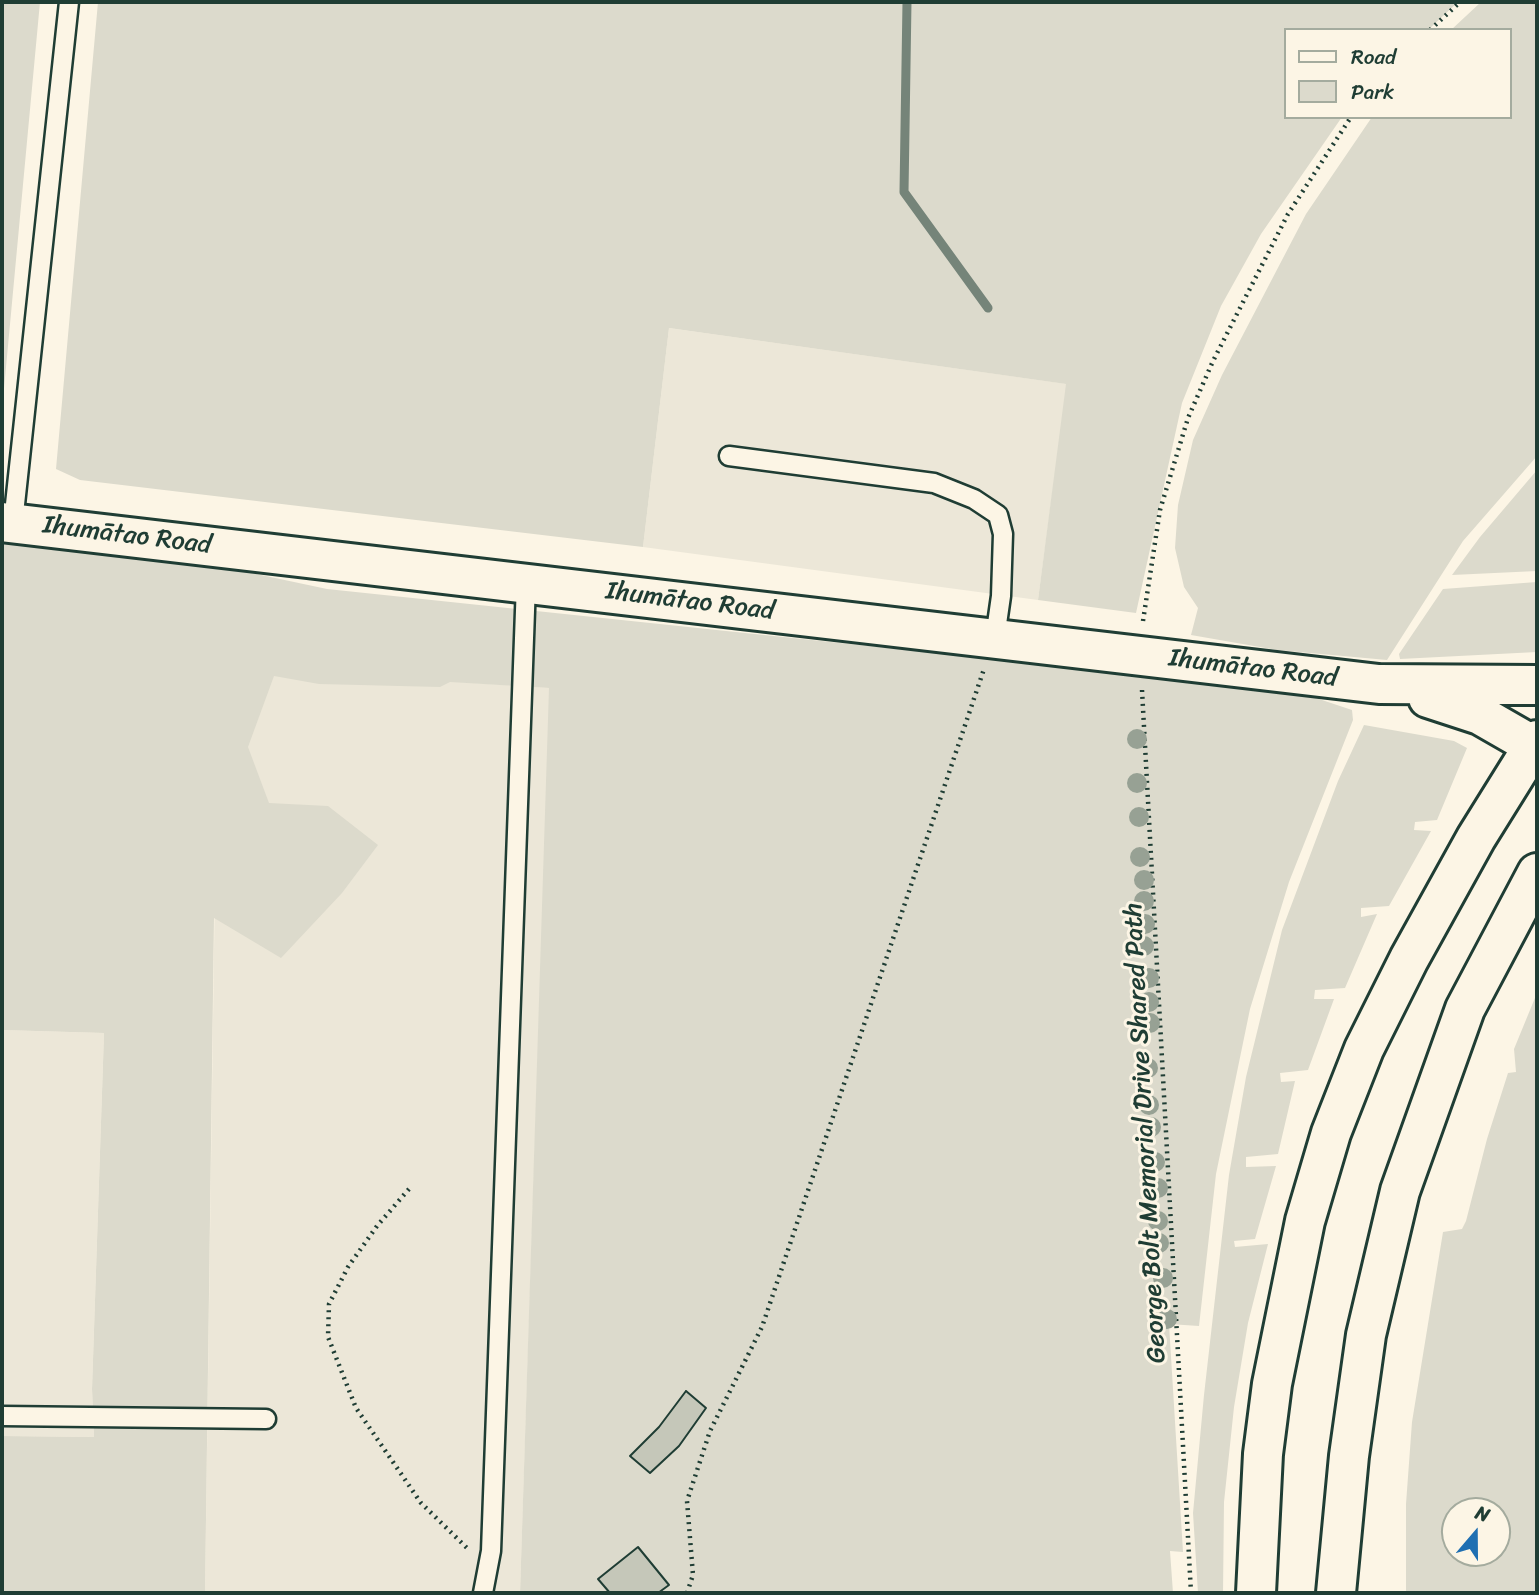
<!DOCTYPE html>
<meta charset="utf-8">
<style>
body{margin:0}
#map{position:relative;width:1539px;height:1595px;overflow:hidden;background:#fcf5e5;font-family:Sriracha,sans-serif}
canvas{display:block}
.frame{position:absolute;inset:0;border:4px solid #1f3d34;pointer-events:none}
.legend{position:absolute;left:1284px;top:28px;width:228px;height:91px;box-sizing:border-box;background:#fcf5e5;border:2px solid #a4ab9e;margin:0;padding:9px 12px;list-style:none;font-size:21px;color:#1f3d34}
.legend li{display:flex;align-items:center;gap:14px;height:35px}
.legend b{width:35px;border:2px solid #a4ab9e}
.north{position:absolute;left:1441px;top:1497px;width:70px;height:70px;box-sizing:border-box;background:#fcf5e5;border:2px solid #a4ab9e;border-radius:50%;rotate:20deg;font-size:19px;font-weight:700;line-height:28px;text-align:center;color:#1f3d34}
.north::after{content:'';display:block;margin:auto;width:24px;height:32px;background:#1f6fb2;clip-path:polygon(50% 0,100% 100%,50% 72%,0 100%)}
</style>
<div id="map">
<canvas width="1539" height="1595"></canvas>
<div class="frame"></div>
<ul class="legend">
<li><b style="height:9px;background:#fcf5e5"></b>Road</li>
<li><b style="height:19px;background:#dcdacc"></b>Park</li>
</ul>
<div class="north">N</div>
</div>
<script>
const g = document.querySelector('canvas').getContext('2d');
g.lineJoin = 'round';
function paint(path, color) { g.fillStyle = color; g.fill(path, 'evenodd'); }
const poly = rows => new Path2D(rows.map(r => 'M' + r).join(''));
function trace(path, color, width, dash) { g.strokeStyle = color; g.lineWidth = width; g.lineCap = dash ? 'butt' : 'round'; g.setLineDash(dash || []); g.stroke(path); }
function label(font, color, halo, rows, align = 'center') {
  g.font = font + ' Sriracha,sans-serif'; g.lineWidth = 6; g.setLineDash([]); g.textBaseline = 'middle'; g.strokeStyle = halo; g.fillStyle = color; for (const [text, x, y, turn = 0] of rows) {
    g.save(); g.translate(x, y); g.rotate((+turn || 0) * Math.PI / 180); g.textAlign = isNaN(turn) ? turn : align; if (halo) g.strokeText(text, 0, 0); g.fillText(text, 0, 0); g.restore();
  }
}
paint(poly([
 [669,328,1067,384,1038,600,643,547],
 [218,666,550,688,520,1593,205,1593],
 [2,1030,104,1033,92,1389,94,1437,2,1436]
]), '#ece7d8');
paint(poly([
 [2,2,40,2,2,410],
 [98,2,1458,2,1428,30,1285,30,1285,117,1342,117,1261,234,1221,306,1182,403,1136,613,1038,600,1066,384,669,328,643,547,80,480,56,469],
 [1481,2,1537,2,1537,456,1463,541,1387,660,1277,650,1191,635,1198,608,1184,587,1175,548,1178,505,1193,440,1222,375,1306,214,1372,117,1509,117,1509,30,1451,30],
 [1537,470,1537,571,1452,575,1480,537],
 [2,538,181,558,327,589,1249,686,1243,689,1316,698,1352,710,1353,720,1289,882,1250,1009,1216,1174,1199,1326,1169,1324,1183,1552,1170,1551,1173,1593,520,1593,549,688,450,682,440,687,319,684,274,676,248,747,269,803,328,806,378,845,342,893,281,958,214,918,205,1593,2,1593,2,1436,94,1437,92,1389,104,1033,2,1030],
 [1537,582,1537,652,1400,659,1399,654,1443,589],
 [1364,725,1454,741,1467,748,1437,820,1415,822,1414,830,1431,831,1389,906,1361,908,1361,917,1377,914,1345,988,1315,990,1314,999,1334,999,1308,1070,1280,1073,1281,1082,1295,1081,1278,1154,1246,1157,1246,1167,1276,1166,1255,1239,1234,1241,1235,1247,1268,1244,1248,1323,1234,1407,1224,1502,1223,1593,1198,1593,1193,1513,1204,1395,1229,1175,1246,1077,1282,930,1338,781],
 [1537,993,1537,1593,1406,1593,1406,1504,1412,1422,1443,1232,1462,1229,1466,1221,1487,1139,1508,1073,1516,1072,1514,1049],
 [1455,1511,1497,1511,1497,1553,1455,1553]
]), '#dcdacc');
trace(poly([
 [907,2,904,192,988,308]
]), '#758479', 9);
const building = poly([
 [686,1391,706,1408,679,1446,650,1473,630,1456,659,1427,686,1391],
 [638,1547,669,1585,658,1593,610,1593,598,1579,638,1547]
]);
paint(building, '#c5c7b9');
trace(building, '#1f3d34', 2);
const service = poly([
 [729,456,934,483,974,499,998,515,1003,534,1001,596,995,638],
 [13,523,69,2],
 [2,1416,266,1419],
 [483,1593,491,1551,526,583]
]);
const tertiary = poly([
 [2,522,1379,684,1537,685],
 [1428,698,1480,715,1534,746]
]);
const primary = poly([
 [1256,1593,1263,1454,1272,1384,1305,1221,1331,1133,1364,1049,1409,959,1476,838,1537,740],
 [1336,1593,1349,1456,1366,1335,1400,1191,1465,1009,1537,873]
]);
trace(service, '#1f3d34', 23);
trace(tertiary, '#1f3d34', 44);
trace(primary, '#1f3d34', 44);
trace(poly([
 [1430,30,1460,2],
 [1143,621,1160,510,1188,418,1213,361,1288,214,1351,117],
 [1142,690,1191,1593],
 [409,1189,377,1226,348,1267,329,1304,328,1337,356,1408,421,1503,468,1549],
 [687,1593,693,1575,687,1501,710,1431,762,1327,984,669]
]), '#1f3d34', 4.5, [2, 5]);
trace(service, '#fcf5e5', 18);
trace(tertiary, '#fcf5e5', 38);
trace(primary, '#fcf5e5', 38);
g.fillStyle = '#97a194';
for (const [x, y] of [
 [1137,739],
 [1137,783],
 [1139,817],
 [1140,857],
 [1144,880],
 [1144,901],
 [1145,924],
 [1144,946],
 [1149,978],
 [1149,1002],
 [1150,1023],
 [1148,1068],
 [1149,1105],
 [1151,1127],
 [1155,1162],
 [1158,1188],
 [1158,1221],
 [1159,1243],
 [1163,1278],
 [1167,1319]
]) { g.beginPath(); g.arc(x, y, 10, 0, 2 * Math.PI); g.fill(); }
label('26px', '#1f3d34', '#fcf5e5', [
 ["Ihumātao Road",127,536,7],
 ["Ihumātao Road",690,602,7],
 ["Ihumātao Road",1253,669,7],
 ["George Bolt Memorial Drive Shared Path",1146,1133,-93]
]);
</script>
